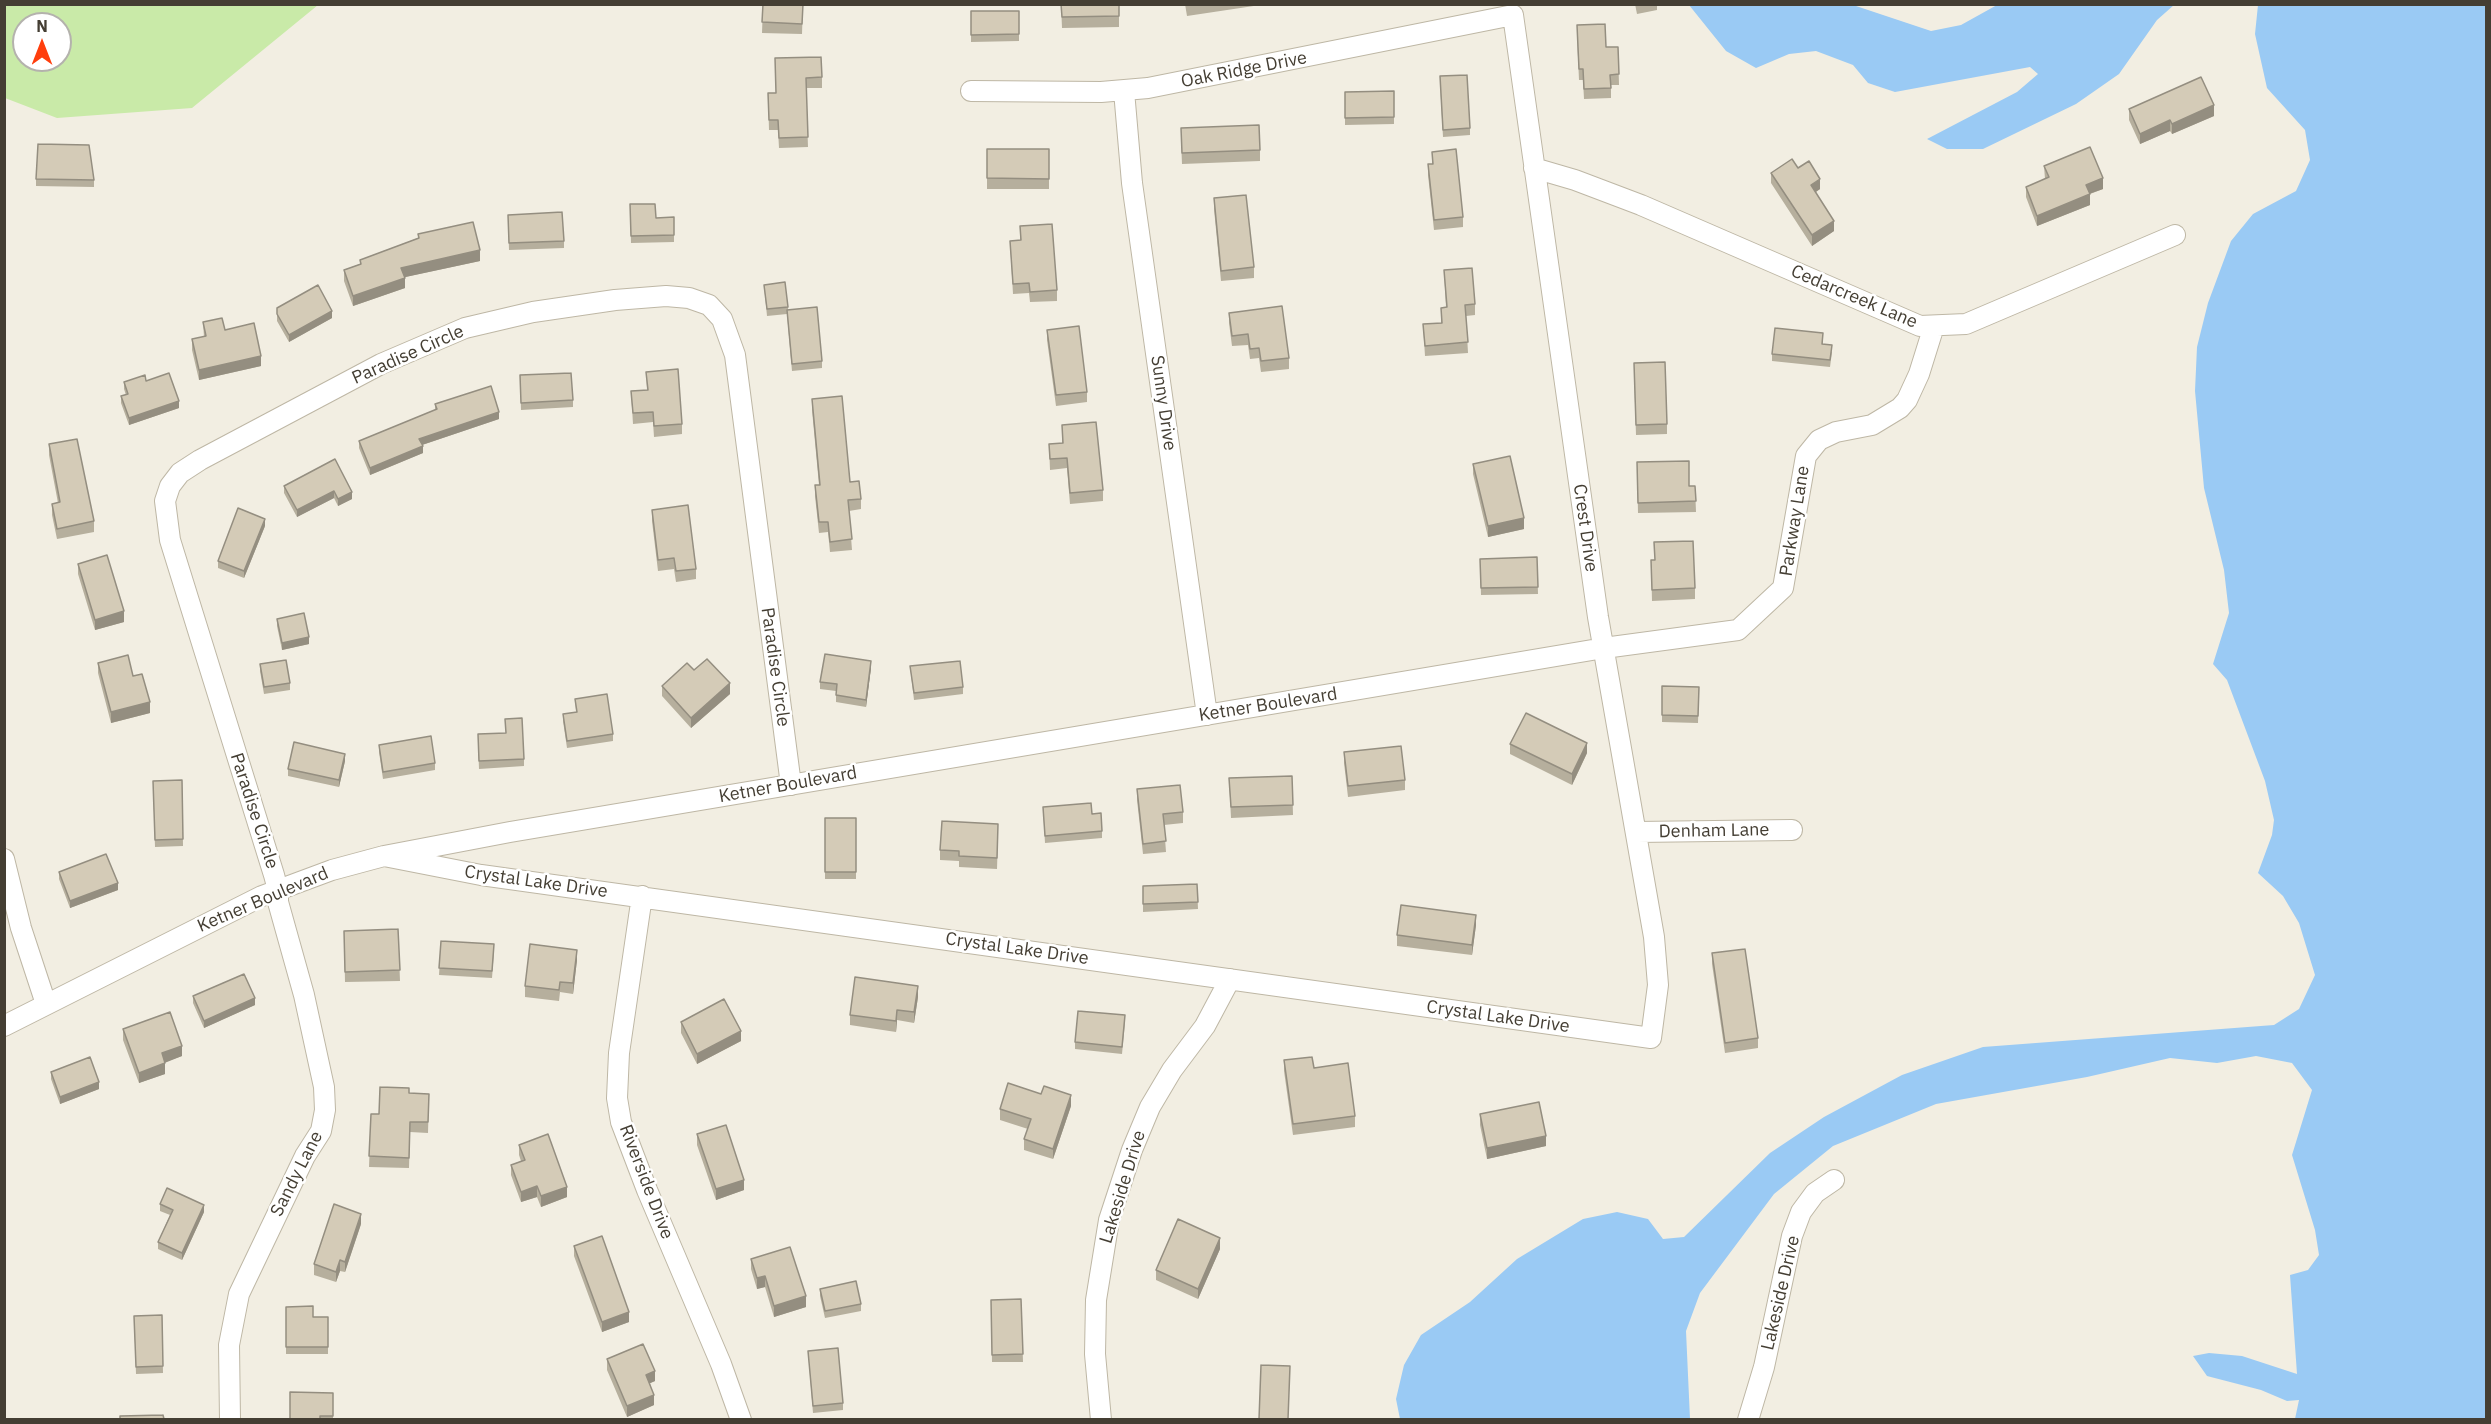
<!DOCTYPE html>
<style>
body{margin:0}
#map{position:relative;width:2491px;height:1424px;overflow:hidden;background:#f2eee2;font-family:"IBM Plex Sans",sans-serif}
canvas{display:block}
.frame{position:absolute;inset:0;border:6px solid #443e33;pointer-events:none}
.north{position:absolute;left:12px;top:12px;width:60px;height:60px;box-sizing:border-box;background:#fff;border:2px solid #b4b2ad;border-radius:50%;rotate:0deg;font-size:16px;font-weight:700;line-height:24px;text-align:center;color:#443e33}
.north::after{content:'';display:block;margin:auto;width:21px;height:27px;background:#ff3e0d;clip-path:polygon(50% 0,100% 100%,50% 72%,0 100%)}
</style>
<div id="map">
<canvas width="2491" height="1424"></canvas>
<div class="frame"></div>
<div class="north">N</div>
</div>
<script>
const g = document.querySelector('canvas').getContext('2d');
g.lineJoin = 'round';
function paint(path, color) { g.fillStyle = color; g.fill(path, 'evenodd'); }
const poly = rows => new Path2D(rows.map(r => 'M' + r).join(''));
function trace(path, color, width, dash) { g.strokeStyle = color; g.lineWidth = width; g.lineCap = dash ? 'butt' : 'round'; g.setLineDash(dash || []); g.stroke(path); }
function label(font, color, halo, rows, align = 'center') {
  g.font = font + ' "IBM Plex Sans",sans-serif'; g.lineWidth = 5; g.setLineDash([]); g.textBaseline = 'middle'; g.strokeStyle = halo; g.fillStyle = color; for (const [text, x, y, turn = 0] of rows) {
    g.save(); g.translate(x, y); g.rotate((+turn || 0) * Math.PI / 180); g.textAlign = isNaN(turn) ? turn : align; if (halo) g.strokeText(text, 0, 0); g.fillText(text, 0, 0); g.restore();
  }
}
paint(poly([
 [4,5,5,4,318,5,192,108,57,118,5,98],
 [24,24,60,24,60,60,24,60]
]), '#c9eaa8');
paint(poly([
 [1689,5,1853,5,1931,31,1961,25,1997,5,2174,5,2157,20,2119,74,2076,104,1983,149,1947,149,1927,139,2017,92,2038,74,2030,67,1895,92,1868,83,1853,65,1816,51,1789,54,1756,68,1726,51],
 [2258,5,2486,5,2486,1419,2295,1419,2299,1400,2287,1401,2261,1390,2207,1376,2193,1356,2209,1353,2242,1356,2297,1374,2290,1275,2308,1270,2319,1255,2315,1230,2292,1155,2312,1090,2292,1063,2256,1056,2217,1063,2170,1058,2087,1077,1936,1104,1833,1146,1774,1194,1700,1293,1686,1331,1690,1419,1400,1419,1396,1399,1404,1365,1421,1335,1470,1302,1517,1259,1583,1219,1617,1212,1648,1219,1663,1239,1684,1237,1770,1153,1824,1117,1902,1075,1983,1047,2274,1025,2299,1009,2315,975,2299,923,2283,896,2258,873,2272,835,2274,820,2265,781,2227,680,2213,664,2229,613,2224,570,2204,488,2195,391,2197,347,2208,303,2231,241,2253,214,2296,191,2310,160,2305,130,2267,88,2255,34]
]), '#9acaf4');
const minor = poly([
 [1124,91,1132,183,1207,715],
 [1534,168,1575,180,1641,205,1920,326,1966,324,2175,235],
 [1637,832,1792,830],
 [384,856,481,875,1651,1038,1658,985,1654,937,1598,617,1513,15,1148,88,1101,92,971,91],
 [4,859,21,928,46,1004],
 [642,896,619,1053,617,1098,621,1122,647,1190,721,1364,741,1420],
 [4,1026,262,896,332,870,384,856,510,832,1604,648,1738,630,1783,588,1806,456,1819,440,1836,432,1872,425,1900,408,1907,400,1919,374,1934,326],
 [230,1420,229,1345,239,1294,305,1156,321,1131,325,1110,324,1087,304,995,278,902,278,890,274,875,170,540,165,501,170,486,180,473,200,460,381,364,465,328,533,312,615,300,666,296,689,298,709,305,722,319,735,355,791,785],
 [1101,1420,1095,1354,1096,1300,1109,1220,1132,1150,1150,1107,1172,1070,1205,1026,1230,979],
 [1748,1420,1764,1367,1792,1236,1801,1212,1815,1193,1834,1180]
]);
trace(minor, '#beb7a5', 22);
trace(minor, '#fff', 20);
paint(poly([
 [763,4,803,4,802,34,762,33],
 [1061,4,1119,4,1119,27,1062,28],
 [1185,4,1267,4,1187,16],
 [1635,4,1657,4,1657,10,1637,14],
 [971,11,1019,11,1019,41,971,42],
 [1577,35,1606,47,1618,47,1619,85,1611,85,1611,98,1584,99,1583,80,1579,80],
 [775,58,822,77,822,88,806,88,808,147,779,148,778,130,769,130,768,93,776,93],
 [1440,83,1470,128,1470,135,1443,137],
 [1394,91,1394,124,1345,125,1345,92],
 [2129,109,2214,116,2172,134,2170,131,2140,144,2129,120],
 [1181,139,1260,150,1260,161,1182,164],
 [987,149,1049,149,1049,189,987,189],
 [1432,152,1463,217,1463,227,1434,230,1428,175,1428,164,1432,164],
 [2044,166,2103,189,2090,194,2090,205,2037,226,2026,197,2026,187,2045,179],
 [1798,168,1820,189,1816,192,1834,231,1812,246,1771,183,1771,173],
 [36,179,94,180,94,187,36,186],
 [1214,198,1254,267,1254,278,1221,281,1214,209],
 [630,204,656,218,674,217,674,242,631,243],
 [508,215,564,241,564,248,509,250],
 [1020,226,1057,290,1057,301,1030,302,1029,293,1013,294,1010,241,1020,240],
 [418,234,480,261,405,277,405,288,353,306,344,281,344,270,360,264,360,260,418,238],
 [1444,270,1475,304,1475,315,1466,316,1468,353,1425,356,1423,324,1441,323,1441,308,1446,307],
 [764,285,788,307,788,310,822,361,822,368,792,371,787,314,767,316],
 [277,308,332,318,289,342,277,321],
 [1229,313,1289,358,1289,369,1261,372,1259,358,1250,359,1248,345,1232,346,1229,323],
 [203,322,261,366,199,380,192,350,192,339,204,337],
 [1047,330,1087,392,1087,402,1056,406,1047,340],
 [1823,340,1823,344,1832,352,1830,367,1772,361,1772,354],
 [646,372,682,424,682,434,654,437,653,422,633,424,631,391,647,390],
 [1634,374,1667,424,1667,434,1636,435],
 [520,375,573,400,573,407,521,410],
 [146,381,179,408,129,425,121,403,121,396,126,395,124,389,124,382],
 [812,399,850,482,861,499,861,509,849,511,852,550,830,552,828,532,819,533,815,496,815,485,819,485,812,410],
 [435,404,499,419,422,445,423,453,370,475,359,448,359,441,435,410],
 [1062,425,1103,490,1103,501,1070,504,1067,468,1050,470,1049,444,1062,443],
 [49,444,94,521,94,532,57,539,52,515,52,504,58,503,49,455],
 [335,459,352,499,338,506,334,498,297,517,284,493,284,486],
 [1637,462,1689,486,1695,486,1696,512,1638,513],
 [1473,464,1524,529,1488,537,1473,474],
 [652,510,696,569,696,579,676,582,674,569,658,571,652,521],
 [265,526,244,578,218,568,218,561],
 [1654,542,1695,588,1695,599,1652,601,1651,560,1655,560],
 [1537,557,1538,594,1481,595,1480,559],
 [78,564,124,622,95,630,78,574],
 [277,619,309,644,282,650,277,626],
 [98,663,133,676,150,713,111,723,98,673],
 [260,664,290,683,290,690,264,694,260,671],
 [910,666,963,687,963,694,914,700],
 [871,668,866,707,836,702,836,691,820,689,820,682],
 [694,670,730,694,691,728,662,696,662,686],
 [1662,686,1699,687,1698,723,1662,722],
 [575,699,613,734,613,741,567,748,563,721,563,714,576,712],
 [478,741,524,759,524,766,479,769],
 [1510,744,1587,753,1572,785,1510,754],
 [379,745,435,763,435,770,383,779,379,752],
 [1344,752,1405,780,1405,790,1348,797,1344,763],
 [345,761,339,787,288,776,288,769],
 [1292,776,1293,815,1231,818,1229,778],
 [182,780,183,846,155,847,153,781],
 [1137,789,1183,812,1183,823,1164,825,1166,852,1143,854,1137,800],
 [1043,807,1092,814,1102,831,1102,838,1045,843],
 [825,818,856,818,856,879,825,879],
 [998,835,997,869,959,867,959,861,940,860,940,850],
 [59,872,118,890,70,908,59,879],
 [1197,884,1198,909,1143,912,1143,886],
 [1476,925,1472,955,1397,946,1397,935],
 [398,929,400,981,345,982,344,931],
 [441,941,494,951,492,978,439,975],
 [1712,953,1758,1038,1758,1048,1725,1053,1712,964],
 [577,960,573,994,560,992,559,1001,525,997,525,986],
 [193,996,255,1005,204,1028,193,1003],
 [918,997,914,1023,897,1020,896,1032,850,1025,850,1015],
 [681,1022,741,1041,697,1064,681,1033],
 [1125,1022,1122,1054,1075,1049,1075,1042],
 [123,1029,182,1056,165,1062,165,1074,139,1083,123,1040],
 [1284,1060,1314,1068,1355,1116,1355,1127,1293,1135,1284,1071],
 [51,1072,99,1089,60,1104,51,1079],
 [409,1094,429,1094,428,1133,410,1132,409,1168,369,1167,371,1114,379,1114],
 [1071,1106,1053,1159,1024,1150,1024,1139,1028,1129,1000,1120,1000,1109],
 [1480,1114,1546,1146,1487,1159,1480,1125],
 [697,1134,744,1190,716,1200,697,1145],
 [519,1145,567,1197,541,1207,537,1197,521,1202,511,1175,511,1165,521,1161,519,1155],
 [160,1204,204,1212,182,1260,158,1249,158,1242,170,1215,160,1211],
 [361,1224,345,1272,340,1271,336,1282,314,1275,314,1264],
 [574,1246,629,1322,602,1332,574,1256],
 [1220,1249,1198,1299,1156,1280,1156,1270],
 [751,1259,806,1307,774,1317,765,1287,757,1289,751,1269],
 [820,1289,861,1304,861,1311,825,1318,820,1296],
 [1021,1299,1023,1362,992,1362,991,1300],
 [286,1307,313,1317,328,1317,328,1354,286,1354],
 [162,1315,163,1373,136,1374,134,1316],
 [808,1351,843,1403,843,1410,813,1413],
 [607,1359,655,1381,650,1383,654,1405,627,1417,607,1370],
 [333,1393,333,1419,290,1419]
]), '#b6af9d');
paint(poly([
 [2214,105,2214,116,2172,134,2172,124],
 [2170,120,2170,131,2140,144,2140,134],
 [2103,178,2103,189,2086,195,2086,185],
 [1820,179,1820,189,1811,195,1811,185],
 [2090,194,2090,205,2037,226,2037,216],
 [1834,221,1834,231,1812,246,1812,235],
 [480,250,480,261,401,278,401,268],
 [405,278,405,288,353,306,353,296],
 [332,311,332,318,289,342,289,335],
 [261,356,261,366,199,380,199,370],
 [179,401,179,408,129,425,129,418],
 [499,412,499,419,419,446,419,439],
 [423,446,423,453,370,475,370,468],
 [334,491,334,498,297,517,297,510],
 [352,492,352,499,338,506,338,499],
 [1524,518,1524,529,1488,537,1488,526],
 [265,519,265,526,244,578,244,571],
 [124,611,124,622,95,630,95,620],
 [309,637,309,644,282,650,282,643],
 [871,661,871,668,866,707,866,700],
 [730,683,730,694,691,728,691,718],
 [150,702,150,713,111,723,111,712],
 [1587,743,1587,753,1572,785,1572,774],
 [345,754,345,761,339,787,339,780],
 [118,883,118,890,70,908,70,901],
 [1476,915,1476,925,1472,955,1472,945],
 [577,950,577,960,573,994,573,983],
 [918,986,918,997,914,1023,914,1012],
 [255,998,255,1005,204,1028,204,1021],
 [897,1010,897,1020,896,1032,896,1021],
 [741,1031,741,1041,697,1064,697,1054],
 [182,1046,182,1056,162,1064,162,1053],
 [165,1063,165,1074,139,1083,139,1073],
 [99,1082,99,1089,60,1104,60,1097],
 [1071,1095,1071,1106,1053,1159,1053,1149],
 [1546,1136,1546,1146,1487,1159,1487,1148],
 [744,1180,744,1190,716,1200,716,1189],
 [537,1186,537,1197,521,1202,521,1192],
 [567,1187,567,1197,541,1207,541,1196],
 [204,1205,204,1212,182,1260,182,1253],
 [361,1214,361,1224,345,1272,345,1262],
 [1220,1238,1220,1249,1198,1299,1198,1289],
 [340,1260,340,1271,336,1282,336,1272],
 [765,1276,765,1287,757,1289,757,1278],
 [806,1296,806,1307,774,1317,774,1306],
 [629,1312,629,1322,602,1332,602,1322],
 [655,1371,655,1381,646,1385,646,1375],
 [654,1395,654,1405,627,1417,627,1406]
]), '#948e80');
const building = poly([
 [763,4,803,4,802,24,762,22,763,4],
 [1061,4,1119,4,1119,16,1062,17,1061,4],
 [971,11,1019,11,1019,34,971,35,971,11],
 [1605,24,1606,47,1618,47,1619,74,1610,75,1611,88,1584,89,1583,69,1579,69,1577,25,1605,24],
 [821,57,822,77,806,78,808,137,779,138,778,120,769,120,768,93,776,93,775,58,821,57],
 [1467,75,1470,128,1443,130,1440,76,1467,75],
 [2201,77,2214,105,2172,124,2170,120,2140,134,2129,109,2201,77],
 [1394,91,1394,117,1345,118,1345,92,1394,91],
 [1259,125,1260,150,1182,153,1181,128,1259,125],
 [38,144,89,145,94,180,36,179,38,144],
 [2090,147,2103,178,2086,185,2090,194,2037,216,2026,187,2049,177,2044,166,2090,147],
 [987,149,1049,149,1049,179,987,178,987,149],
 [1456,149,1463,217,1434,220,1428,164,1433,164,1432,152,1456,149],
 [1792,159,1798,168,1809,161,1820,179,1811,185,1834,221,1812,235,1771,173,1792,159],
 [1246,195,1254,267,1221,271,1214,198,1246,195],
 [630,204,655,204,656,218,674,217,674,235,631,236,630,204],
 [562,212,564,241,509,243,508,215,562,212],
 [473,222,480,250,401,268,405,278,353,296,344,270,361,264,360,260,419,238,418,234,473,222],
 [1052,224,1057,290,1030,292,1029,283,1013,284,1010,241,1021,240,1020,226,1052,224],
 [1472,268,1475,304,1465,305,1468,342,1425,346,1423,324,1442,323,1441,308,1447,307,1444,270,1472,268],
 [785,282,788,307,767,309,764,285,785,282],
 [318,285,332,311,289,335,277,314,277,308,318,285],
 [1282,306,1289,358,1261,361,1259,348,1250,349,1248,334,1232,336,1229,313,1282,306],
 [817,307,822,361,792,364,787,310,817,307],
 [222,318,225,330,254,323,261,356,199,370,192,339,206,336,203,322,222,318],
 [1079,326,1087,392,1056,395,1047,330,1079,326],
 [1775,328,1823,333,1822,344,1832,345,1830,360,1772,354,1775,328],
 [1665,362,1667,424,1636,425,1634,363,1665,362],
 [678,369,682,424,654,426,653,412,633,413,631,391,648,390,646,372,678,369],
 [169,373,179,401,129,418,121,396,128,394,124,382,145,375,146,381,169,373],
 [571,373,573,400,521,403,520,375,571,373],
 [491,386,499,412,419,439,423,446,370,468,359,441,437,409,435,404,491,386],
 [842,396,850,482,859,481,861,499,848,500,852,539,830,542,828,522,819,522,815,485,820,485,812,399,842,396],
 [1096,422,1103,490,1070,493,1067,458,1050,459,1049,444,1063,443,1062,425,1096,422],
 [77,439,94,521,57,529,52,504,60,502,49,444,77,439],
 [1510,456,1524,518,1488,526,1473,464,1510,456],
 [335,459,352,492,338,499,334,491,297,510,284,486,335,459],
 [1689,461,1689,486,1695,486,1696,501,1638,503,1637,462,1689,461],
 [688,505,696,569,676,571,674,558,658,560,652,510,688,505],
 [238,508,265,519,244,571,218,561,238,508],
 [1693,541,1695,588,1652,590,1651,560,1655,560,1654,542,1693,541],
 [107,555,124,611,95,620,78,564,107,555],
 [1537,557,1538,587,1481,588,1480,559,1537,557],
 [304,613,309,637,282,643,277,619,304,613],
 [825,654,871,661,866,700,836,695,837,684,820,682,825,654],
 [128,655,133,676,142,674,150,702,111,712,98,663,128,655],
 [707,659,730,683,691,718,662,686,687,663,694,670,707,659],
 [286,660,290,683,264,687,260,664,286,660],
 [960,661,963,687,914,693,910,666,960,661],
 [1662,686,1699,687,1698,716,1662,715,1662,686],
 [607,694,613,734,567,741,563,714,577,712,575,699,607,694],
 [1526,713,1587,743,1572,774,1510,744,1526,713],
 [522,718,524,759,479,761,478,734,506,733,505,719,522,718],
 [431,736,435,763,383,772,379,745,431,736],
 [294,742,345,754,339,780,288,769,294,742],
 [1401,746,1405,780,1348,786,1344,752,1401,746],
 [1292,776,1293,805,1231,807,1229,778,1292,776],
 [182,780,183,839,155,840,153,781,182,780],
 [1180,785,1183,812,1163,814,1166,841,1143,844,1137,789,1180,785],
 [1091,803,1092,814,1101,813,1102,831,1045,836,1043,807,1091,803],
 [825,818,856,818,856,872,825,872,825,818],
 [942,821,998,824,997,858,959,856,959,851,940,850,942,821],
 [106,854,118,883,70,901,59,872,106,854],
 [1197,884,1198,902,1143,904,1143,886,1197,884],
 [1401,905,1476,915,1472,945,1397,935,1401,905],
 [398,929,400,970,345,972,344,931,398,929],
 [441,941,494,944,492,971,439,968,441,941],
 [530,944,577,950,573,983,560,982,559,990,525,986,530,944],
 [1745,949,1758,1038,1725,1043,1712,953,1745,949],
 [244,974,255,998,204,1021,193,996,244,974],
 [855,977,918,986,914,1012,897,1010,896,1021,850,1015,855,977],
 [724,999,741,1031,697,1054,681,1022,724,999],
 [1078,1011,1125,1015,1122,1047,1075,1042,1078,1011],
 [170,1012,182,1046,162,1053,165,1063,139,1073,123,1029,170,1012],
 [90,1057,99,1082,60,1097,51,1072,90,1057],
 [1312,1057,1314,1068,1348,1063,1355,1116,1293,1124,1284,1060,1312,1057],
 [1008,1083,1041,1094,1044,1086,1071,1095,1053,1149,1024,1139,1031,1119,1000,1109,1008,1083],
 [380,1087,409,1088,409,1093,429,1094,428,1122,410,1122,409,1158,369,1156,371,1114,379,1114,380,1087],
 [1539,1102,1546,1136,1487,1148,1480,1114,1539,1102],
 [726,1125,744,1180,716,1189,697,1134,726,1125],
 [548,1134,567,1187,541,1196,537,1186,521,1192,511,1165,525,1160,519,1145,548,1134],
 [167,1188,204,1205,182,1253,158,1242,173,1210,160,1204,167,1188],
 [334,1204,361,1214,345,1262,340,1260,336,1272,314,1264,334,1204],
 [1178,1219,1220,1238,1198,1289,1156,1270,1178,1219],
 [602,1236,629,1312,602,1322,574,1246,602,1236],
 [790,1247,806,1296,774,1306,765,1276,757,1278,751,1259,790,1247],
 [856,1281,861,1304,825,1311,820,1289,856,1281],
 [1021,1299,1023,1354,992,1355,991,1300,1021,1299],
 [313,1306,313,1317,328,1317,328,1347,286,1347,286,1307,313,1306],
 [162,1315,163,1366,136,1367,134,1316,162,1315],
 [643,1344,655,1371,646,1375,654,1395,627,1406,607,1359,643,1344],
 [838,1348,843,1403,813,1406,808,1351,838,1348],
 [1261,1365,1290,1366,1288,1419,1259,1419,1261,1365],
 [290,1392,333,1393,333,1416,320,1416,320,1419,290,1419,290,1392],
 [163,1415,164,1419,120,1419,120,1416,163,1415]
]);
paint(building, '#d4cbb7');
trace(building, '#948e80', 1.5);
label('18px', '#443e33', '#fff', [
 ["Oak Ridge Drive",1244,70,-11],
 ["Cedarcreek Lane",1854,297,23],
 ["Paradise Circle",408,355,-24],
 ["Sunny Drive",1163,403,82],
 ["Parkway Lane",1795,521,-81],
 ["Crest Drive",1585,528,82],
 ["Paradise Circle",775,667,82],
 ["Ketner Boulevard",1268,705,-9],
 ["Ketner Boulevard",788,785,-10],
 ["Paradise Circle",254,811,72],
 ["Denham Lane",1714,831,-1],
 ["Crystal Lake Drive",536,882,8],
 ["Ketner Boulevard",263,900,-23],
 ["Crystal Lake Drive",1017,949,8],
 ["Crystal Lake Drive",1498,1017,8],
 ["Sandy Lane",297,1174,-63],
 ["Riverside Drive",646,1182,69],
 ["Lakeside Drive",1123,1187,-73],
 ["Lakeside Drive",1781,1293,-77]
]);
</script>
